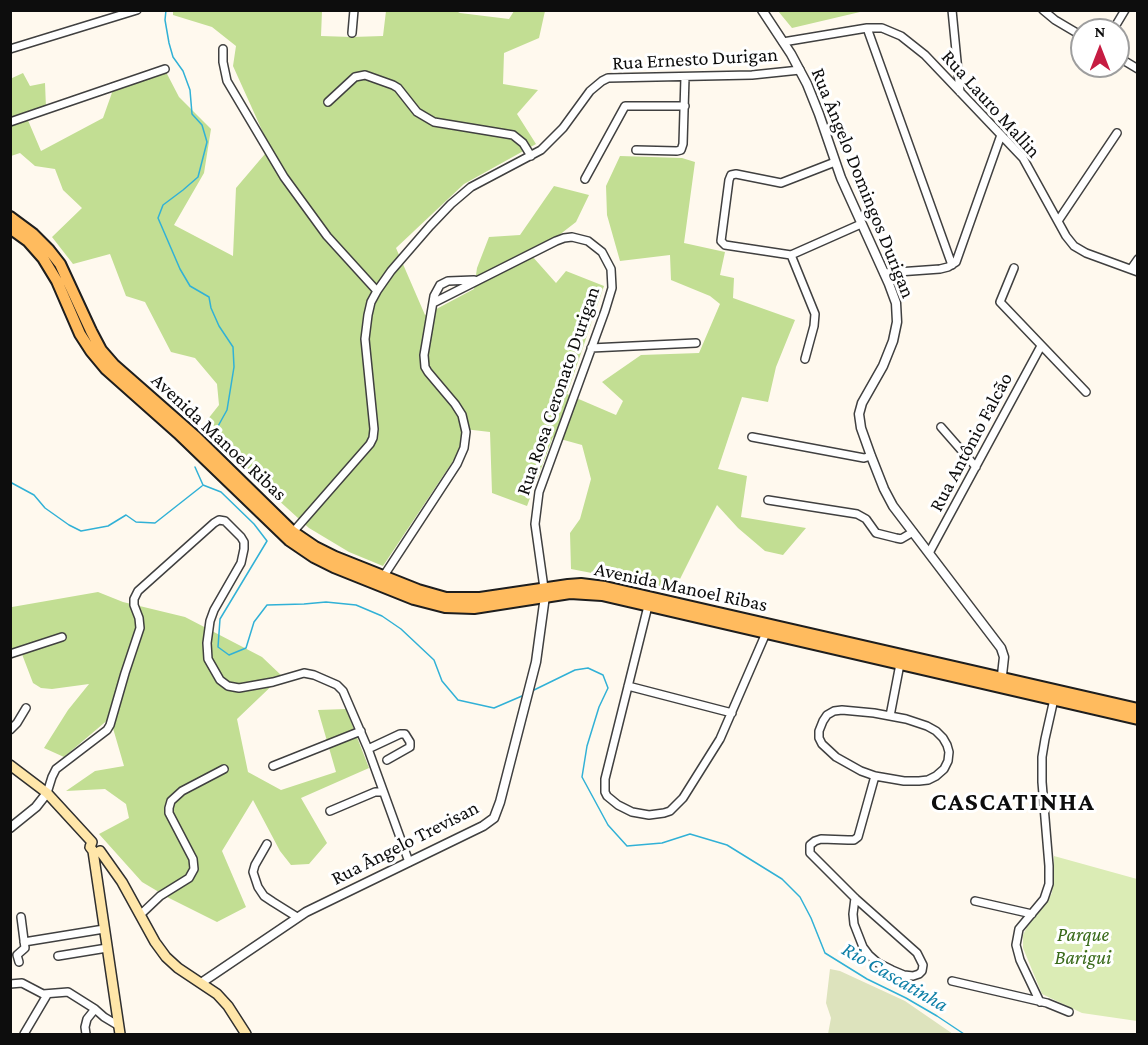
<!DOCTYPE html>
<meta charset="utf-8">
<style>
body{margin:0}
#map{position:relative;width:1148px;height:1045px;overflow:hidden;background:#fff9ee;font-family:"Crimson Pro",serif}
canvas{display:block}
.frame{position:absolute;inset:0;border:12px solid #0d0d0d;pointer-events:none}
.north{position:absolute;left:1070px;top:18px;width:60px;height:60px;box-sizing:border-box;background:#fff;border:2px solid #9e9e9e;border-radius:50%;rotate:0deg;font-size:16px;font-weight:700;line-height:24px;text-align:center;color:#0d0d0d}
.north::after{content:'';display:block;margin:auto;width:21px;height:27px;background:#c61c42;clip-path:polygon(50% 0,100% 100%,50% 72%,0 100%)}
</style>
<div id="map">
<canvas width="1148" height="1045"></canvas>
<div class="frame"></div>
<div class="north">N</div>
</div>
<script>
const g = document.querySelector('canvas').getContext('2d');
g.lineJoin = 'round';
function paint(path, color) { g.fillStyle = color; g.fill(path, 'evenodd'); }
const poly = rows => new Path2D(rows.map(r => 'M' + r).join(''));
function trace(path, color, width, dash) { g.strokeStyle = color; g.lineWidth = width; g.lineCap = dash ? 'butt' : 'round'; g.setLineDash(dash || []); g.stroke(path); }
function label(font, color, halo, rows, align = 'center') {
  g.font = font + ' "Crimson Pro",serif'; g.lineWidth = 6; g.setLineDash([]); g.textBaseline = 'middle'; g.strokeStyle = halo; g.fillStyle = color; for (const [text, x, y, turn = 0] of rows) {
    g.save(); g.translate(x, y); g.rotate((+turn || 0) * Math.PI / 180); g.textAlign = isNaN(turn) ? turn : align; if (halo) g.strokeText(text, 0, 0); g.fillText(text, 0, 0); g.restore();
  }
}
paint(poly([
 [1054,856,1137,879,1137,1021,1082,1013,1042,994,1023,948,1023,935,1027,927,1048,900,1052,893]
]), '#dbecb5');
paint(poly([
 [173,11,322,11,321,36,352,37,383,36,386,11,456,11,460,13,509,19,514,11,545,11,539,38,504,53,503,84,538,90,517,114,536,144,464,184,396,248,425,315,474,289,477,268,489,237,520,235,554,186,589,195,576,222,532,256,556,283,566,271,604,286,567,394,616,415,623,401,602,382,641,355,699,353,720,304,710,296,671,280,670,255,620,261,607,215,606,186,620,156,682,158,695,162,684,243,725,252,720,275,734,278,733,298,795,320,776,367,768,402,742,397,718,469,747,476,741,517,806,528,783,555,765,551,738,528,717,505,675,589,571,569,570,533,580,519,591,479,582,445,553,437,527,506,492,493,490,432,464,429,459,452,383,566,349,552,309,528,200,429,219,405,217,384,195,358,171,352,145,302,126,296,110,254,73,264,52,237,82,208,63,190,55,169,35,166,20,153,11,156,10,123,27,118,41,151,103,118,114,87,165,70,179,97,211,129,204,173,174,225,233,256,236,188,270,148,233,66,236,46,212,27,173,15],
 [860,11,860,12,792,28,778,11],
 [23,73,30,86,45,83,46,108,11,120,10,79],
 [98,592,123,602,185,617,262,657,282,676,237,719,248,772,281,790,336,772,318,710,346,709,369,768,301,798,327,843,309,864,291,865,280,851,253,800,222,851,246,907,217,922,169,898,142,882,99,834,129,818,126,804,105,789,66,791,95,771,124,766,110,718,64,757,44,748,68,710,89,684,52,689,41,688,33,683,20,649,11,651,10,603,12,607]
]), '#c2de93');
paint(poly([
 [830,969,840,971,905,1001,953,1034,828,1034,831,1018,826,1003]
]), '#dde3bd');
trace(poly([
 [166,10,165,20,169,43,173,57,183,71,190,90,192,114,202,125,207,142,198,177,183,190,163,205,158,218,180,269,190,286,209,297,211,308,219,326,233,347,234,367,227,410,212,437],
 [195,467,203,485,221,492,254,524,267,541,220,619,218,647,229,655,246,648,254,622,267,605,304,604,326,602,356,605,382,616,401,629,434,660,442,681,458,700,494,708,522,696],
 [10,482,34,495,45,508,69,525,81,531,108,526,126,515,136,522,155,523,202,486],
 [534,690,575,670,588,668,603,675,608,688,599,707,587,746,582,777,608,825,627,846,662,843,690,834,727,845,782,879,800,897,811,918,825,953,867,979,906,998,937,1016,964,1034]
]), '#31b1d6', 1.5);
const minor = poly([
 [952,10,960,92],
 [1043,10,1055,20,1082,36],
 [867,28,952,265],
 [1113,30,1125,10],
 [352,33,354,10],
 [783,42,867,28,882,28,901,36,925,55,1023,158,1066,236,1074,246,1086,253,1138,272],
 [10,49,137,10],
 [223,49,223,62,227,81,284,177,327,236,377,291],
 [1118,57,1138,69],
 [328,102,355,77,365,75,393,85,398,88,417,112,434,122,513,135,523,143,531,156],
 [10,122,165,69],
 [636,150,677,151,681,150,683,144,685,77],
 [835,162,781,183,736,174,731,175,729,180,721,241,725,245,791,255,861,224],
 [585,179,625,106,685,106],
 [1058,221,1117,133],
 [791,255,815,314,814,326,805,359],
 [1014,268,1000,302,1086,392],
 [1131,269,1138,259],
 [884,273,940,269,948,267,956,262,1001,135],
 [433,303,556,241,564,238,572,237,588,241,602,252,611,269,612,288,605,311,539,492,535,524,544,588],
 [591,348,696,343],
 [941,427,976,467],
 [752,437,864,458,871,456],
 [768,500,857,514,866,519,876,533,896,538,901,539,913,532],
 [293,532,370,444,373,438,374,429,365,339,368,315,371,302,377,291,391,271,430,226,451,204,471,187,541,150,563,128,590,91,602,81,608,78,752,75,800,70],
 [929,553,1041,346],
 [383,577,457,464,464,448,466,432,462,415,455,404,428,372,425,367,424,355,434,296,440,285,448,281,474,280],
 [648,606,605,779,605,792,607,796,618,805,632,812,649,815,664,813,670,811,683,798,720,739,766,633],
 [10,654,62,637],
 [628,686,732,713],
 [842,710,874,713,906,719,927,726,936,731,943,738,947,745,949,752,948,761,944,769,936,776,928,780,919,781,904,781,875,776,861,771,836,757,822,744,819,738,819,731,823,721,827,715,834,711,842,710],
 [890,716,900,664],
 [10,730,17,723,26,708],
 [368,749,400,734,405,734,410,742,410,747,387,760],
 [273,766,361,731],
 [47,793,52,777,56,769,107,730,110,725,125,673,140,628,139,618,134,605,134,599,138,591,214,523,219,520,225,521,241,537,244,542,244,549,241,563,214,610,210,621,207,643,208,659,220,680,228,686,239,688,273,682,304,673,314,675,337,685,343,691,368,749,409,862],
 [330,811,375,792,383,792],
 [267,844,255,865,253,872,258,887,264,896,273,902,297,917],
 [855,898,853,914,854,924,863,947,869,955,878,963,892,970,904,975,913,976,919,974,922,971,923,965,917,953,855,898,810,853,810,845,815,841,821,839,848,840,854,840,858,837,875,776],
 [975,901,1032,914],
 [140,915,160,896,189,878,194,869,193,859,169,813,169,808,171,801,182,791,224,769],
 [24,942,104,929],
 [58,956,107,948],
 [19,962,17,955,25,948,21,917],
 [952,981,1047,1003,1069,1012],
 [10,984,22,983,43,994,68,992,95,1009,104,1017,119,1026],
 [1040,1002,1020,960,1016,945,1019,929,1044,899,1049,884,1049,866,1042,782,1042,757,1045,739,1054,699],
 [24,1034,47,995],
 [86,1034,85,1027,87,1019,95,1009]
]);
const tertiary = poly([
 [762,10,791,54,807,84,819,114,841,178,889,284,896,303,897,322,893,341,883,366,862,403,859,414,861,428,871,456,884,489,893,506,1001,648,1004,657,1001,684],
 [10,828,36,807,47,793],
 [201,983,306,912,483,826,494,818,500,802,536,662,545,596,544,592]
]);
const secondary = poly([
 [10,765,47,793,92,842],
 [92,842,90,847,93,851,120,1034],
 [100,851,122,882,155,942,166,957,178,968,217,994,228,1006,246,1034]
]);
const primary = poly([
 [10,217,33,234,49,250,60,264,91,331,101,350,114,365,196,437,293,532,315,547,335,557,418,590,446,598,480,598,568,585,581,584,605,587,1138,709],
 [10,228,28,241,43,258,57,281,80,334,91,351,106,369,178,433,289,540,314,557,334,567,414,599,445,607,474,608,570,593,602,595,1138,719]
]);
trace(minor, '#404040', 10);
trace(tertiary, '#404040', 11);
trace(secondary, '#2f2f2f', 12);
trace(primary, '#1e1e1e', 14);
trace(minor, '#fff', 7);
trace(tertiary, '#fff', 8);
trace(secondary, '#ffe6a9', 9);
trace(primary, '#ffbb5e', 10);
label('20px', '#0d0d0d', '#fff', [
 ["Rua Ernesto Durigan",695,59,-3],
 ["Rua Lauro Mallin",991,104,48],
 ["Rua Ângelo Domingos Durigan",863,183,68],
 ["Rua Rosa Ceronato Durigan",558,391,-71],
 ["Avenida Manoel Ribas",219,437,43],
 ["Rua Antônio Falcão",971,442,-62],
 ["Avenida Manoel Ribas",681,587,12],
 ["Rua Ângelo Trevisan",405,843,-27]
]);
label('italic 20px', '#386919', '#fff', [
 ["Parque",1083,935],
 ["Barigui",1083,958]
]);
label('italic 21px', '#0e7fa7', '#fff', [
 ["Rio Cascatinha",895,977,30]
]);
g.letterSpacing = '1.5px';
label('bold 26px', '#0d0d0d', '#fff', [
 ["CASCATINHA",1013,802]
]);
g.letterSpacing = '0px';
</script>
